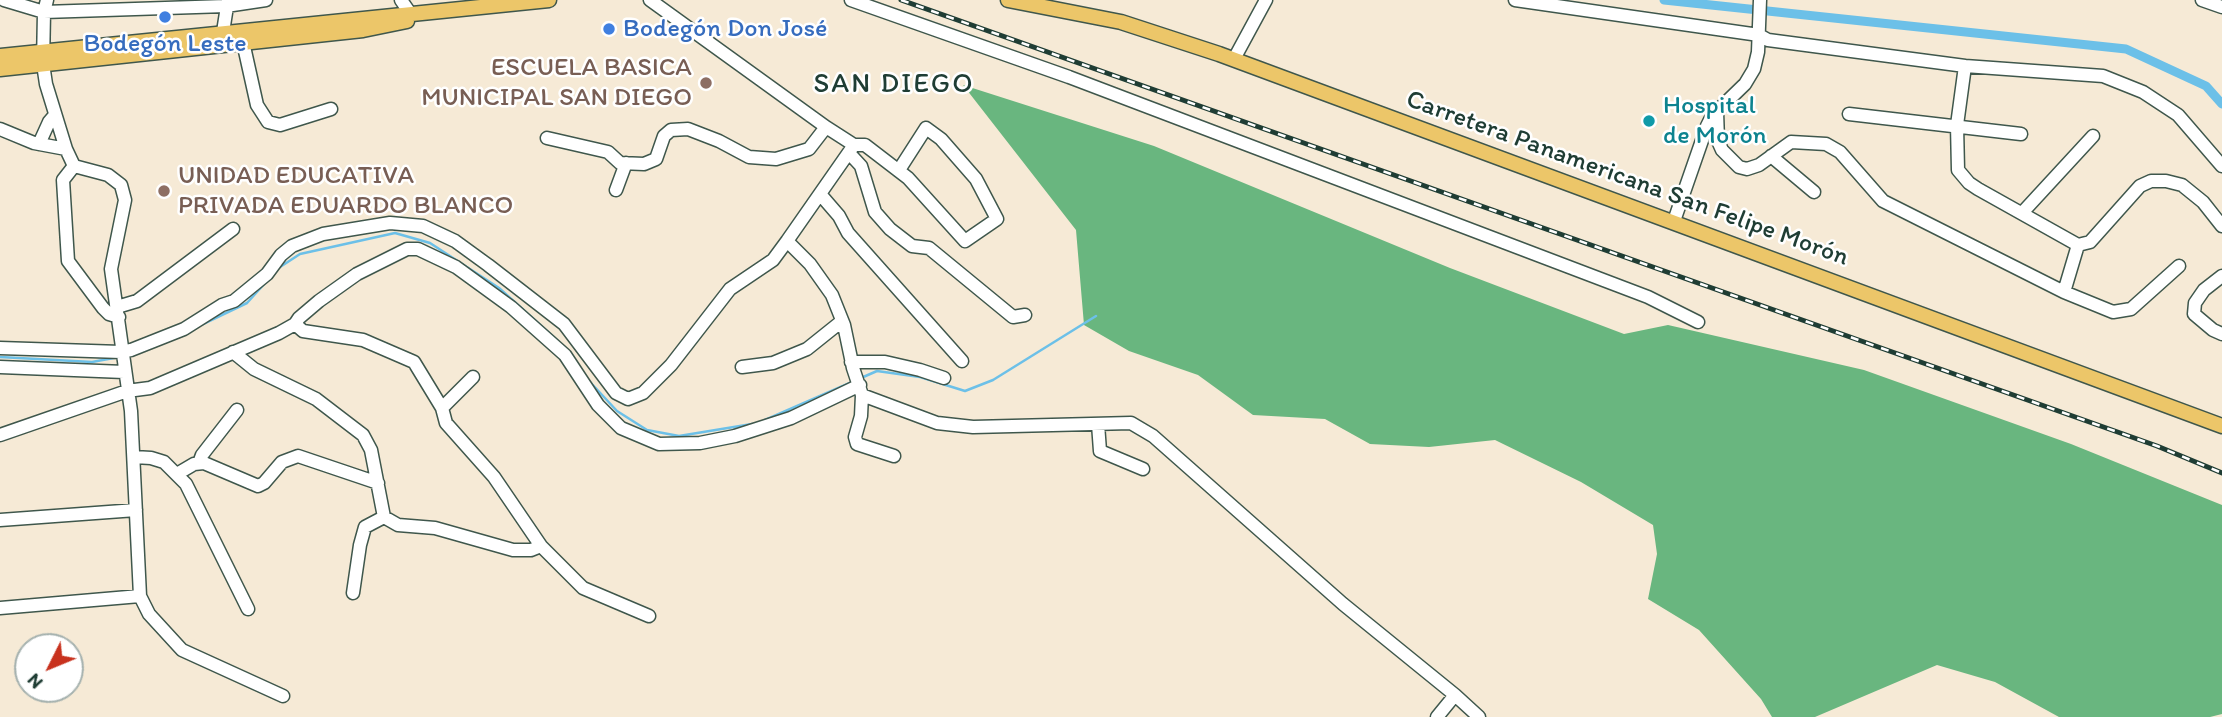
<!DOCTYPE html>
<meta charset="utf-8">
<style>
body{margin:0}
#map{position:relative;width:2222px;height:717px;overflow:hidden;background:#f6ead6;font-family:Itim,sans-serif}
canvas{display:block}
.north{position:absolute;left:14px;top:633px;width:70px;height:70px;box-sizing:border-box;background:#fff;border:2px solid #a5b1ae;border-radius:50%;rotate:227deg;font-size:19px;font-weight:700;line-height:28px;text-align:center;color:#1f3d34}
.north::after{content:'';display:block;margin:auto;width:24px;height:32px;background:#c8321e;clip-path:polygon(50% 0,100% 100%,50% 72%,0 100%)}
</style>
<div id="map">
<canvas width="2222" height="717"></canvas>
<div class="north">N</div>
</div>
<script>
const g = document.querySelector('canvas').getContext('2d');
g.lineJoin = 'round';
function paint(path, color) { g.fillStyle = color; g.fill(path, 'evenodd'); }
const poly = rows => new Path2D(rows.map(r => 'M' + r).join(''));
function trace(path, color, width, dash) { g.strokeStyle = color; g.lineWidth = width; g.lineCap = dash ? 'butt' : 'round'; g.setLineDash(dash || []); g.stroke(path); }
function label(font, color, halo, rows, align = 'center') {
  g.font = font + ' Itim,sans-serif'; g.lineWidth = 5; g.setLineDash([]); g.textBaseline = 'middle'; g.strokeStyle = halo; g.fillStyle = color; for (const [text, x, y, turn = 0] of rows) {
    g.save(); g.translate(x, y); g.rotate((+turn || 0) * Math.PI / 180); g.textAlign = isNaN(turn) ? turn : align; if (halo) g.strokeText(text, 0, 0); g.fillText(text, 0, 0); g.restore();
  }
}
paint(poly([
 [963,85,1154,146,1450,268,1624,334,1668,325,1864,370,2071,444,2222,505,2222,714,2210,717,2059,717,1995,682,1937,665,1815,717,1772,717,1761,699,1699,630,1648,599,1657,554,1653,525,1581,482,1495,440,1429,447,1370,444,1325,419,1253,415,1198,375,1129,351,1084,325,1076,230]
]), '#69b67f');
trace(poly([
 [277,269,300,254,395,233,430,243,499,288,558,341],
 [203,324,247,303,266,282],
 [0,357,92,362,119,357],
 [861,378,877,371,920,377,965,391,993,380,1096,316],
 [590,382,617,411,647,430,679,436,752,424],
 [765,420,852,382]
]), '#6cc0e8', 2.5);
trace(poly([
 [1664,0,2126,49,2206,86,2222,104]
]), '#6cc0e8', 9);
const minor = poly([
 [4,0,44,12,226,6,266,0],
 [47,0,44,12,43,64,46,84,66,149,74,166,108,175,121,185,125,200,111,269,131,411,140,596,149,614,182,650,283,696],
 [401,0,410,13],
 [851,0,1069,77,1648,297,1698,322],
 [1515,0,1759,35,1768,40,1965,66,2103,76,2143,92,2178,115,2222,166],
 [2202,0,2222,7],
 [223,32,228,0],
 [243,42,257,105,268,122,280,125,331,109],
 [1234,59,1266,0],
 [1965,66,1957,125,1958,170,1969,183,1978,189,2078,245],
 [1717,111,1718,141,1722,150,1739,167,1747,169,1759,165,1791,142,1826,144,1840,152,1883,201,2064,292,2113,312,2131,309,2179,266],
 [1849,114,2021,134],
 [0,129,34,143,66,149],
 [547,138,608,152,620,163,644,164,656,159,664,136,671,130,688,129,719,141,749,157,776,159,809,149,826,127,650,0],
 [39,144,49,122,55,115],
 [854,145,865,145,908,178,965,241,997,219,976,179,941,139,926,128,899,170],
 [849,153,861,166,875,212,890,229,912,246,929,248,1013,317,1025,315],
 [1771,156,1814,192],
 [74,166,63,180,68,261,103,308,109,314,119,317],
 [616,190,626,163],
 [820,194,839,216,848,233,962,361],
 [2022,213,2093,136],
 [1674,221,1707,126,1712,116,1745,84,1754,69,1758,52,1760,0],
 [787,241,810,264,832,295,844,325,853,368,862,395,861,416,855,437,857,444,894,456],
 [2222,276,2204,290,2195,303,2194,314,2213,330,2222,334],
 [2064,292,2078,245,2090,242,2140,186,2151,181,2166,181,2182,185,2203,202,2222,226],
 [117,307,137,301,233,229],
 [295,324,303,331,363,340,414,362,442,408,446,423,494,477,541,546,583,588,649,616],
 [0,348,121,352,131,350,184,329,222,305,234,301,267,274,281,255,292,246,323,234,390,223,423,226,455,241,488,265,564,324,616,393,628,399,643,393,671,365,730,289,773,260,787,241,854,145,826,127],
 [233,352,254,369,316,399,363,435,371,450,384,517],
 [851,362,885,362,920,370,944,378],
 [0,367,124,372],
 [742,367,773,363,807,349,842,321],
 [862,395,937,423,973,427,1131,423,1153,436,1343,604,1455,695,1479,717],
 [442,408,473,377],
 [1098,424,1100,451,1143,469],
 [0,435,127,391,150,388,279,333,295,324,299,318,319,301,357,274,407,249,418,249,456,267,511,307,565,355,598,405,621,428,659,444,700,443,735,436,791,418,860,385],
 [134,457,151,458,164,462,186,484,248,609],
 [199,463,202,455,237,410],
 [177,474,194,464,204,463,258,486,264,483,282,462,298,456,378,483],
 [384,517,398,525,435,528,513,550,531,550,541,546],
 [0,520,136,510],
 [353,593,360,545,365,527,384,517],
 [0,608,140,596],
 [1437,717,1455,695]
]);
const major = poly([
 [1008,0,1121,22,1219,54,2222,426],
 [0,56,549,0],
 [0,69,363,30,407,21]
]);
trace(minor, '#3f574c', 15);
trace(major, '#3f574c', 17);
trace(minor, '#fff', 12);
trace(major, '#ecc669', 14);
const rail = poly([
 [901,0,2157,446,2222,473]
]);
trace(rail, '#1f3d34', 5);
trace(rail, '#fff', 2.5, [8]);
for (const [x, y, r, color] of [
 [165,17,7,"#3f7fe0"],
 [609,29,7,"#3f7fe0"],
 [706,83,7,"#8d6e63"],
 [1649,121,7,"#0f9aa8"],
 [164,191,7,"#8d6e63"]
]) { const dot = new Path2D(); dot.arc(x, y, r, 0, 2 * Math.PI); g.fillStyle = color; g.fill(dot); trace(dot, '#fff', 2.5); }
label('26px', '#366cbe', '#fff', [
 ["Bodegón Don José",623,29],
 ["Bodegón Leste",165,44,"center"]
], 'left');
label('26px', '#785e54', '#fff', [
 ["ESCUELA BASICA",692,68],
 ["MUNICIPAL SAN DIEGO",692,98],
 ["UNIDAD EDUCATIVA",178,176,"left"],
 ["PRIVADA EDUARDO BLANCO",178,206,"left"]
], 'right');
label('26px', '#0d838f', '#fff', [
 ["Hospital",1663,106],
 ["de Morón",1663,136]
], 'left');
label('26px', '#1f3d34', '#fff', [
 ["Carretera Panamericana San Felipe Morón",1627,179,20]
]);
g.letterSpacing = '2px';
label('28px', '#1f3d34', '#fff', [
 ["SAN DIEGO",894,85]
]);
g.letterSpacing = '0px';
</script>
